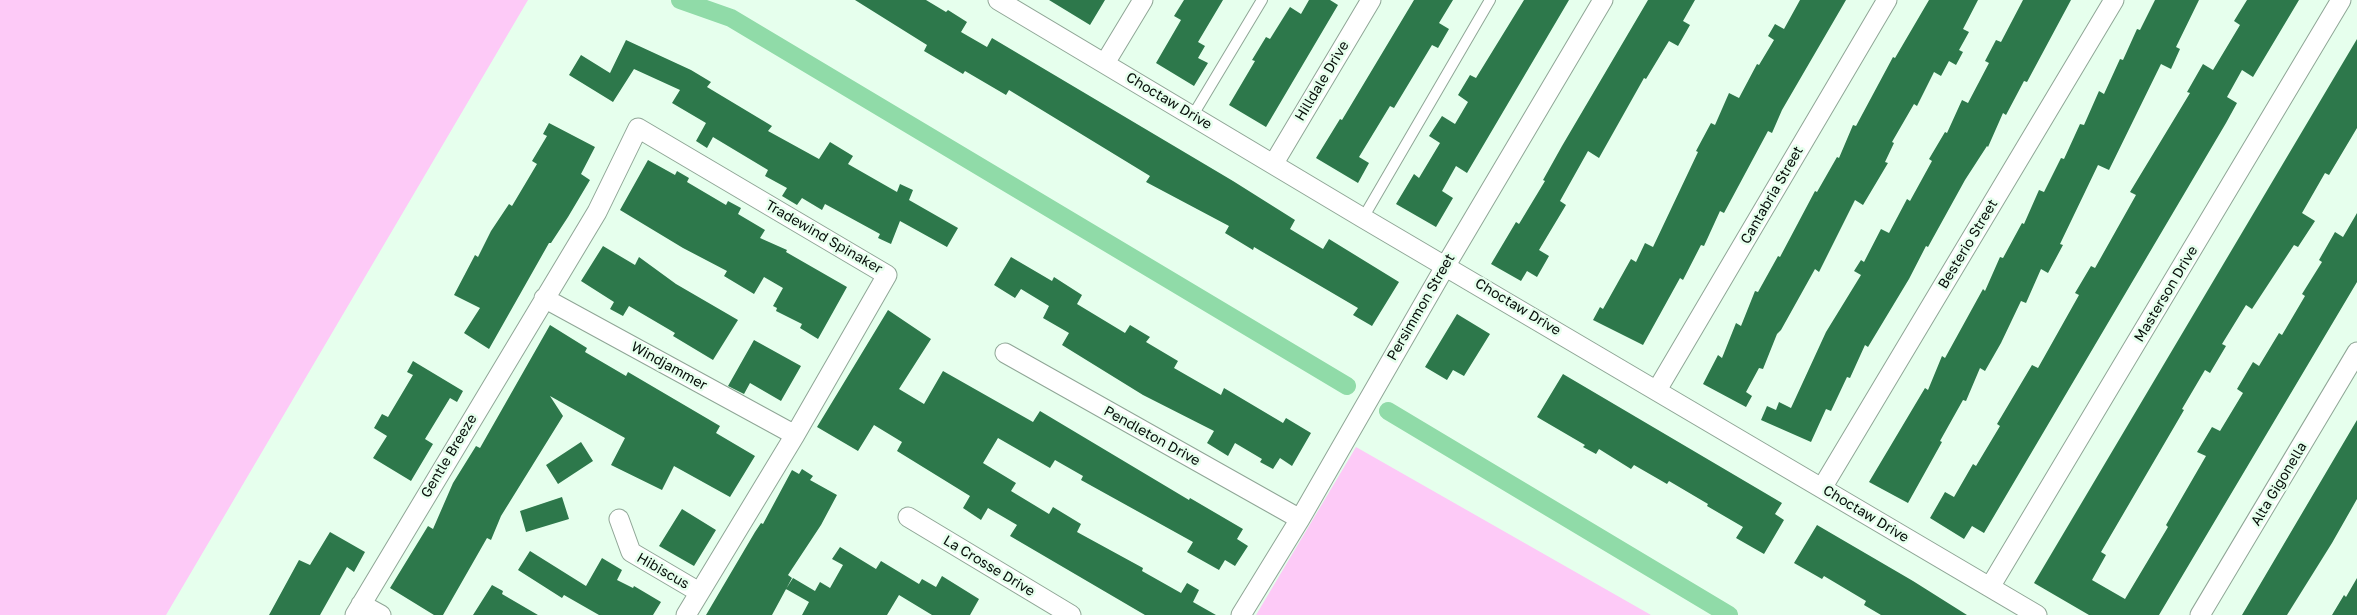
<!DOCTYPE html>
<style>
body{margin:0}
canvas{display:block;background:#e6ffed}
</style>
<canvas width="2357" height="615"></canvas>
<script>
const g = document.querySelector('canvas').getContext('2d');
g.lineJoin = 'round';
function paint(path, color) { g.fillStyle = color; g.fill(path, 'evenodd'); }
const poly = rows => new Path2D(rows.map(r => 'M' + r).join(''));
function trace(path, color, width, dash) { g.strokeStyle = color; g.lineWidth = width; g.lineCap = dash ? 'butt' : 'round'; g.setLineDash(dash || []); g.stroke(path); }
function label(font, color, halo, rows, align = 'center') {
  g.font = font + ' "Golos Text",sans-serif'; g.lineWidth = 5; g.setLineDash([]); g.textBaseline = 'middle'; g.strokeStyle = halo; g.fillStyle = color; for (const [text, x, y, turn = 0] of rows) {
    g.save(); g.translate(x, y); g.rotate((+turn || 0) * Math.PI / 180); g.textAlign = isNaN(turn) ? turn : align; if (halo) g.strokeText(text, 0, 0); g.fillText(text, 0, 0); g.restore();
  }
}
paint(poly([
 [0,0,528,0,166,615,0,615],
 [1356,447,1651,615,1256,615]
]), '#fdcaf7');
trace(poly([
 [680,0,731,18,1347,386],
 [1388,411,1729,615]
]), '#90dba8', 18);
paint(poly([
 [855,0,926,0,946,12,948,10,967,22,961,32,987,47,992,38,1233,181,1295,220,1290,229,1323,249,1329,239,1399,282,1372,326,1353,315,1358,308,1254,247,1253,250,1225,233,1229,226,1146,182,1150,176,1009,90,1006,95,965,71,963,74,924,51,927,45],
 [1049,0,1105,0,1090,25],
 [1184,0,1223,0,1198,42,1205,46,1198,58,1208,63,1194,86,1156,63,1181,20,1174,16],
 [1309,0,1330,0,1338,5,1266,127,1229,105,1255,61,1252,60,1266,37,1270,39,1290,7,1301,14],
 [1414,0,1453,0,1439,23,1449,29,1438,48,1432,45,1394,108,1390,106,1359,157,1369,163,1358,183,1316,158,1340,119,1342,120],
 [1524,0,1569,0,1467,173,1456,166,1442,191,1453,198,1436,227,1396,204,1414,174,1419,178,1440,143,1429,136,1442,116,1455,124,1468,102,1458,95,1470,75,1476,78],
 [1648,0,1695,0,1683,21,1690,25,1678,46,1669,41,1646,79,1644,78,1599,158,1588,151,1560,201,1566,205,1539,250,1549,256,1537,277,1527,271,1521,281,1491,264,1516,222,1519,224,1545,181,1543,180,1562,146],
 [1800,0,1846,0,1782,110,1772,133,1768,131,1724,213,1720,211,1704,246,1701,245,1683,280,1680,278,1643,345,1593,320,1600,307,1603,309,1631,259,1636,262,1645,243,1653,247,1698,152,1696,151,1711,123,1715,125,1729,93,1739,98,1757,64,1759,65,1774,40,1768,36,1775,24,1784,29],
 [1929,0,1978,0,1963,29,1969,32,1959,50,1963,52,1956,65,1949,61,1941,76,1934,72,1917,106,1914,104,1892,142,1894,143,1885,162,1888,163,1863,205,1855,200,1819,272,1815,269,1781,330,1777,334,1763,369,1759,368,1746,392,1752,396,1746,407,1703,384,1718,355,1722,358,1736,323,1741,326,1755,291,1758,292,1778,256,1780,257,1815,191,1817,192,1837,157,1839,158,1853,125,1856,126,1893,57,1895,58],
 [2023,0,2071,0,2027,82,2024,81,2006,115,2003,113,1988,147,1987,146,1965,180,1928,247,1926,246,1909,279,1868,347,1865,345,1850,378,1847,377,1831,411,1826,409,1811,442,1761,420,1767,406,1776,410,1779,402,1791,408,1826,332,1861,275,1854,271,1861,260,1864,262,1881,229,1889,233,1907,199,1910,201,1932,161,1929,159,1945,132,1947,133,1962,100,1968,103,1989,63,1985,61,1996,40,2001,42],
 [2155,0,2199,0,2176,47,2180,49,2171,69,2161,64,2109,170,2098,165,2060,244,2063,245,2048,273,2041,269,2026,303,2021,301,2001,343,1985,371,1980,368,1966,401,1963,400,1940,441,1942,442,1908,503,1869,482,1925,388,1928,390,1942,356,1945,358,1983,289,1985,291,2000,257,2003,258,2022,223,2024,224,2039,190,2044,192,2061,158,2064,159,2080,124,2084,125,2099,91,2104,94,2120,59,2123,60,2137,29,2140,30],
 [2247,0,2299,0,2253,77,2242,70,2227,97,2237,103,2226,123,1984,533,1972,526,1964,539,1930,518,1945,492,1954,497,1973,464,1976,466,2000,426,1997,424,2032,365,2038,368,2079,295,2075,293,2091,266,2095,268,2136,195,2130,192,2190,93,2187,92,2203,64,2213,70,2240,25,2234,21],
 [2357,39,2357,128,2329,175,2325,173,2302,213,2315,221,2298,247,2294,245,2252,309,2246,305,2222,344,2226,346,2210,373,2205,370,2182,409,2184,410,2101,552,2106,555,2092,580,2125,599,2168,527,2166,525,2206,456,2197,452,2212,427,2220,431,2243,393,2237,389,2253,362,2259,366,2279,333,2282,335,2305,296,2302,294,2322,262,2319,260,2335,232,2343,237,2357,213,2357,282,2159,615,2089,615,2034,583],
 [626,40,691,70,711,82,707,87,772,126,768,131,819,159,830,142,853,156,848,164,897,192,900,184,913,190,909,200,958,228,947,247,900,221,891,244,878,238,880,234,825,204,822,210,802,198,797,205,782,196,787,188,765,176,768,170,713,137,707,148,696,141,706,123,672,103,680,90,634,69,613,102,569,75,581,55,610,73],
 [549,123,595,147,581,174,590,180,568,217,551,243,549,243,489,349,464,333,480,308,454,295,475,255,478,257,491,231,509,204,512,206,537,164,532,161,547,136,543,134],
 [648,160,675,175,677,171,689,178,687,182,726,205,728,201,741,208,738,214,765,230,760,238,787,250,786,252,847,287,818,339,800,328,802,324,776,311,777,308,773,306,783,288,764,277,754,294,724,276,727,271,683,248,620,210],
 [603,246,635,265,639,257,676,284,738,320,713,360,673,336,675,333,629,306,623,316,610,309,614,302,581,281],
 [1011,257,1052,281,1054,277,1082,295,1077,304,1125,333,1130,325,1150,337,1146,342,1178,361,1174,368,1221,395,1224,388,1283,423,1286,418,1311,433,1292,466,1280,458,1273,469,1260,462,1262,459,1235,443,1228,456,1207,443,1214,431,1143,395,1062,345,1069,333,1043,318,1049,306,1021,289,1015,298,994,285],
 [888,310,931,339,899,389,924,404,943,371,1033,422,1040,411,1189,500,1190,498,1243,529,1237,539,1248,546,1235,566,1225,560,1219,570,1187,552,1193,542,1081,480,1083,476,1055,460,1050,468,998,438,983,463,1016,483,1011,491,1049,514,1053,507,1081,524,1077,532,1143,568,1142,571,1181,593,1187,583,1199,590,1193,602,1216,615,1145,615,1010,536,1017,525,988,508,981,520,963,508,970,496,897,451,902,442,874,425,858,451,817,427],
 [1457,314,1490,334,1464,376,1453,370,1447,380,1425,367],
 [550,325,587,348,585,352,626,376,628,372,720,426,716,433,755,456,730,497,674,466,662,490,611,465,625,438,550,396,563,416,501,516,491,540,487,538,443,615,434,615,390,588,428,526,433,529,453,483,476,446,480,448],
 [754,340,801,366,781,401,750,383,744,394,728,386],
 [413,361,463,391,457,402,450,398,425,439,433,444,411,481,373,458,387,436,374,428,382,414,388,417,413,375,407,372],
 [1563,374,1782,503,1775,514,1784,520,1764,554,1736,538,1743,527,1707,506,1708,504,1669,481,1667,484,1634,465,1631,469,1599,449,1596,454,1583,447,1585,445,1537,417],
 [2357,420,2357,499,2332,543,2287,615,2242,615],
 [581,442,593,461,558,484,546,465],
 [802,469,813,476,810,480,837,495,821,525,788,575,792,578,772,615,706,615,755,532,761,523,763,524,792,470,799,474],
 [562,497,569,519,526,532,520,511],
 [682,509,716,530,694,566,659,546],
 [1817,525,1913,581,1967,615,1881,615,1864,605,1866,601,1824,576,1822,579,1794,563],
 [330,532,365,552,354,572,347,567,320,615,269,615,299,560,310,565],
 [840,547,876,569,881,561,919,584,922,579,936,587,942,576,979,599,970,615,932,615,899,595,887,615,802,615,809,602,786,589,793,578,815,591,820,582,830,588,843,565,832,559],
 [530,551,586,586,602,558,622,570,617,580,633,588,634,586,661,602,653,615,599,615,564,595,562,598,518,570],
 [2357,578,2357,615,2332,615,2344,595,2346,597],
 [492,585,503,591,502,594,538,615,473,615]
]), '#2d784b');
const service = poly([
 [1193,115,1262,0],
 [1363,218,1490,0]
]);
const minor = poly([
 [998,0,1363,218,2037,615],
 [1105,63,1143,0],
 [1274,163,1371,0],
 [544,298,795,435],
 [1005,353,1300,519],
 [1657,390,1887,0],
 [1822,488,2114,0],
 [908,517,1071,615],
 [619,519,631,552,699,592],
 [1990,587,2341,0],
 [361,604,381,615],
 [355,615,597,212,638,128,887,275,795,435,686,615],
 [1241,615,1300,519,1446,265,1603,0],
 [2200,615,2357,352]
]);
trace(service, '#8fa696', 12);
trace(minor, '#8fa696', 21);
trace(service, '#fff', 10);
trace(minor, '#fff', 19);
label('14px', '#060e09', '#e6ffed', [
 ["Hilldale Drive",1322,81,-59],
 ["Choctaw Drive",1169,101,31],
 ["Cantabria Street",1772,195,-60],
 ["Tradewind Spinaker",824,237,30],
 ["Besterio Street",1968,244,-59],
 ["Masterson Drive",2166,294,-59],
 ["Persimmon Street",1421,307,-60],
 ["Choctaw Drive",1518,307,31],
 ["Windjammer",669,366,29],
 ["Pendleton Drive",1152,436,29],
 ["Gentle Breeze",449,456,-59],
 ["Alta Gigonella",2279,484,-59],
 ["Choctaw Drive",1866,514,31],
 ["La Crosse Drive",989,566,31],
 ["Hibiscus",663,571,30]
]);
</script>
